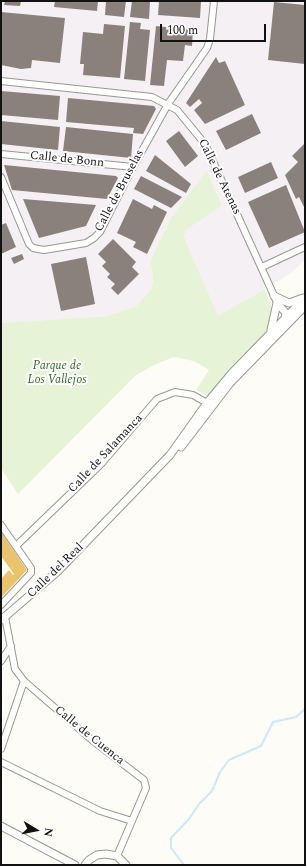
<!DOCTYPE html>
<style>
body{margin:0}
#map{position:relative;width:306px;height:866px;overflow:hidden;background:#fdfcf7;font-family:Spectral,serif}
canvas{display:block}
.frame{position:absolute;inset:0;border:2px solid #111;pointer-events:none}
.north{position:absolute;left:16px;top:810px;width:40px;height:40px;-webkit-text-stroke:3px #fff;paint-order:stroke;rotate:100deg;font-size:11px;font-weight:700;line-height:16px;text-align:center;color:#111}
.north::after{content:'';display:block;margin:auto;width:14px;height:18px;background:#111;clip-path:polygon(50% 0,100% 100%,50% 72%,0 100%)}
.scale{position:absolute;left:160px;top:24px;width:106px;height:18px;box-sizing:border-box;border:2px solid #111;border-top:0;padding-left:5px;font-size:12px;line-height:14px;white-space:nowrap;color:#111;-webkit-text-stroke:3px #fff;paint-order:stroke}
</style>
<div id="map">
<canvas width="306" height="866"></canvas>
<div class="frame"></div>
<div class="north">N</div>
<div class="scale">100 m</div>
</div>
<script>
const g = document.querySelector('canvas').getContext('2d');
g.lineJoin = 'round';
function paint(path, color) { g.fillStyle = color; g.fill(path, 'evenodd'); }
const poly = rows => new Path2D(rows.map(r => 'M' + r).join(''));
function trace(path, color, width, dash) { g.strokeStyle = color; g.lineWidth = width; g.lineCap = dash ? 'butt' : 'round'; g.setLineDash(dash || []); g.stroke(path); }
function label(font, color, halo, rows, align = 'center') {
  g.font = font + ' Spectral,serif'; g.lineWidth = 4; g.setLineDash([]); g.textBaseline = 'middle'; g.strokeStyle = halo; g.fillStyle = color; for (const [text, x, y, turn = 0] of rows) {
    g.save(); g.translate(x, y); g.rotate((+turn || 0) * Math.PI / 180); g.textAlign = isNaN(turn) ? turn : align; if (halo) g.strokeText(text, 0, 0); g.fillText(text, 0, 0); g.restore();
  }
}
paint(poly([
 [1,1,305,1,305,260,291,273,218,317,184,237,186,230,222,206,207,170,171,218,150,261,153,276,152,288,136,306,108,316,1,323]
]), '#f5f0f3');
paint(poly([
 [207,170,222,206,186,230,184,237,218,316,265,289,271,306,272,319,269,331,209,397,196,390,209,370,194,361,174,357,154,365,136,375,18,494,1,468,1,323,108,316,136,306,152,288,153,276,150,261,171,218]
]), '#e7f3d7');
paint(poly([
 [1,532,27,570,1,598,1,579,9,570,13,575,14,574,1,556]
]), '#e9c46a');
paint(poly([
 [5,1,21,1,20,6,4,5],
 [55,1,98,1,97,11,54,7],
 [106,1,126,1,124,17,105,15],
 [132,1,150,1,149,19,130,17],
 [159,1,201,1,200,18,158,15],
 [274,2,305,5,305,64,268,60],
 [1,12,65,18,60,63,32,60,31,68,21,69,1,65],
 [130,22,141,23,140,29,150,30,145,81,124,79],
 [104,24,125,26,120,78,83,75,84,64,80,64,83,32,103,34],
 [156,26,193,30,192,46,185,45,183,61,167,60,164,86,150,85],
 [216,57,219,63,225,61,245,105,205,124,194,110,202,103,199,99,190,107,186,103],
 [1,91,60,96,58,120,1,115],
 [68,98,154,106,156,109,143,134,133,133,134,128,66,122],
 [252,114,261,133,226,150,216,131],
 [1,121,60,127,58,150,1,144],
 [66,127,133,134,131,158,63,151],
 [179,131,198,156,185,167,166,141],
 [305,143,305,209,299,197,296,199,285,175,298,162,292,156],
 [155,155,191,184,186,193,146,171],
 [271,162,278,178,245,193,238,177],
 [4,165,116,176,118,178,107,199,12,190],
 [141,176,182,197,171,208,134,189],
 [286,185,305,232,269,248,248,202],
 [23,199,96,205,86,226,39,238],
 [133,199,152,209,154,205,167,212,147,254,133,247,136,242,117,233],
 [6,223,16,247,1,254,1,225],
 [113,239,136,262,132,267,139,274,118,295,111,288,115,284,107,277,110,274,102,266,106,262,98,254],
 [22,254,24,259,14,264,11,258],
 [86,257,95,304,61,311,51,264]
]), '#8a817c');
trace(poly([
 [184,865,171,848,171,838,189,819,199,804,212,791,220,772,229,760,261,746,273,722,296,717,305,709]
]), '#cde8f7', 2);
const minor = poly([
 [1,81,152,97,177,110,205,144,276,300],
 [1,154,133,167],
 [1,177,29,244,33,248,44,250,86,243,94,238,100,232,133,167,168,104,207,48,210,39,214,1],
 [262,267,305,247],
 [1,525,31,568,31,573,1,605],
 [16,546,102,463,157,399,175,392,193,395,207,403],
 [3,617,5,617,15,669,24,681,92,740,144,780,146,788,117,856],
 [1,661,11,646],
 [1,749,24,681],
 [1,762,100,811,132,821]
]);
const tertiary = poly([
 [274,296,289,303,303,298],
 [277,303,286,313,285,320],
 [271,330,277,303],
 [181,447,230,383,305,306],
 [1,620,58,571,170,455,207,403,232,373,305,298],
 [1,826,75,865],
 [85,865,89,860,97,855,106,854,117,856,126,865]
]);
trace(minor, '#979795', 8);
trace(tertiary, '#979795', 9);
trace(minor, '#fffffe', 6);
trace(tertiary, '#fffffe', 7);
label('12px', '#111', '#fff', [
 ["Calle de Bonn",67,160,6],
 ["Calle de Atenas",219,177,64],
 ["Calle de Bruselas",120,191,-62],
 ["Calle de Salamanca",106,454,-47],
 ["Calle del Real",56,571,-44],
 ["Calle de Cuenca",89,736,39]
]);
label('italic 12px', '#2f6b1f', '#fff', [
 ["Parque de",57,367],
 ["Los Vallejos",57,381]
]);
</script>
